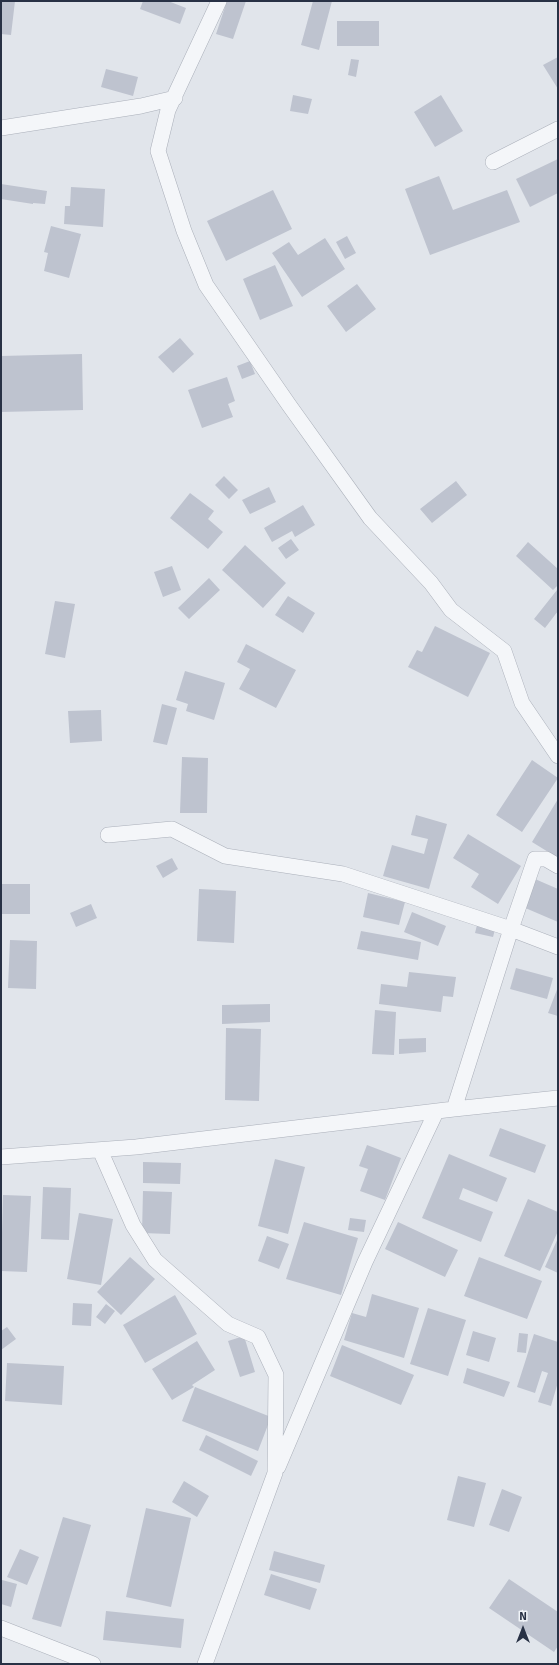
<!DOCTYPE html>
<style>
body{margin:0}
#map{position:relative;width:559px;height:1665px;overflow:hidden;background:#e1e5eb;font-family:Signika,sans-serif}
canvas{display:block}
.frame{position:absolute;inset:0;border:2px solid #283145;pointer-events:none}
.north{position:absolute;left:503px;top:1609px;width:40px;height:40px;-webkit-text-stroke:3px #f1f4f8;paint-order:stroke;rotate:0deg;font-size:11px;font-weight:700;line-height:16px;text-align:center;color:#283145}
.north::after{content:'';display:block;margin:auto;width:14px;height:18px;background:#283145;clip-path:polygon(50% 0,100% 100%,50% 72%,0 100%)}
</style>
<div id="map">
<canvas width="559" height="1665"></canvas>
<div class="frame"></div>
<div class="north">N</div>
</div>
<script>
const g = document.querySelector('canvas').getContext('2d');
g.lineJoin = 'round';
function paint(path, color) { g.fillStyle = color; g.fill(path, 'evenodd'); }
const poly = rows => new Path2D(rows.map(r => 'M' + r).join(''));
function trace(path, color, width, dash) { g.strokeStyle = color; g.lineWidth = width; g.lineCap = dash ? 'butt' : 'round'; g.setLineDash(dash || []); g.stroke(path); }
paint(poly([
 [1,1,15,1,11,35,1,34],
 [143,1,168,1,186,8,180,24,140,9],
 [227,1,246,1,233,39,216,34],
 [313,1,332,1,319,50,301,45],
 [337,21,379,21,379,46,337,46],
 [558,57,558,89,543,65],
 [351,59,359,60,356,77,348,75],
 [106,69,138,77,133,96,101,87],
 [293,95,312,99,308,114,290,111],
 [441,95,463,131,435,147,414,112],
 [558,159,558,193,530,207,516,179],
 [439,176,453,210,507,190,520,222,430,255,405,189],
 [1,184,47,191,45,204,33,203,33,204,1,199],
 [71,187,105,189,103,227,64,224,65,206,70,206],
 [273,190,292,229,226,261,207,221],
 [51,226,81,234,69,278,44,271,48,253,44,252],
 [347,236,356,253,345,259,336,242],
 [325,238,345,269,302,297,272,253,289,242,298,255],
 [275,265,293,306,260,320,243,279],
 [357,284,376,309,346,332,327,306],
 [180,338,194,354,173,373,158,357],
 [82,354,83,410,1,412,1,356],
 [250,361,255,374,242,379,237,366],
 [227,377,235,401,228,404,233,417,202,428,188,390],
 [224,476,238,490,229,499,215,485],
 [456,481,467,495,432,523,420,509],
 [269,487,276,502,250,514,242,500],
 [190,493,214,511,208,519,223,532,208,549,170,518],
 [303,505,315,525,295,537,292,531,272,542,264,528],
 [291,539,299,550,286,559,278,548],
 [528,542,558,569,558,585,553,590,516,556],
 [245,545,286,583,263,608,222,570],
 [172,566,181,590,163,597,154,572],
 [209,578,220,590,189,619,178,608],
 [557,590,558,591,558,611,545,628,534,619],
 [288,596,315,613,303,633,275,615],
 [55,601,75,604,65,658,45,654],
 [435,626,490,653,468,697,408,667,417,650,422,652],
 [246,644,296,670,276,708,239,689,250,669,237,662],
 [185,671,225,683,214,720,186,711,188,704,176,700],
 [162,704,177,708,167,745,153,742],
 [101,710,102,741,70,743,68,711],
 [182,757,208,758,207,813,180,813],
 [532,760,558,778,522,832,496,815],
 [558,799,558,858,532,842],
 [416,815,447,824,429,889,383,876,392,845,424,854,428,839,411,835],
 [468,834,521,866,498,904,471,887,479,874,453,858],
 [172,858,178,869,163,878,156,866],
 [535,879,558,889,558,922,523,907],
 [1,884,30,884,30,914,1,914],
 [199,889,236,891,234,943,197,941],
 [368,893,405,902,399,925,363,917],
 [91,904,97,918,76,927,70,913],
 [412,912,446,926,438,946,404,932],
 [478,921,496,926,493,937,475,933],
 [361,931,421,942,418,960,357,949],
 [10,940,37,941,36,989,8,988],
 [516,968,553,978,547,999,510,989],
 [409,972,456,977,453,997,443,996,441,1012,379,1004,381,984,407,987],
 [558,987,558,1016,548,1013],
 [270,1004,270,1022,222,1024,222,1005],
 [375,1010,396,1012,394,1055,372,1054],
 [226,1028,261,1029,259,1101,225,1100],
 [426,1038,426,1052,399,1054,399,1039],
 [500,1128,546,1145,535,1173,489,1156],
 [367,1145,401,1158,385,1200,360,1191,368,1169,359,1166],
 [449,1154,507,1178,497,1202,463,1188,459,1199,493,1212,481,1242,422,1218],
 [275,1159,305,1167,288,1234,258,1226],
 [143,1162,181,1163,180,1184,143,1183],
 [43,1187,71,1188,69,1240,41,1239],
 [143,1191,172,1192,170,1234,142,1233],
 [3,1195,31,1196,27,1272,1,1271],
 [528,1199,558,1212,558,1231,540,1271,504,1256],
 [79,1213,113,1219,101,1285,67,1279],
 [350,1218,366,1220,364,1232,348,1230],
 [304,1222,358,1238,341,1295,286,1279],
 [398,1222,458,1250,445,1277,385,1249],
 [267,1236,289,1244,279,1269,258,1261],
 [558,1238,558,1273,545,1267],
 [130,1257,155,1279,121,1315,97,1292],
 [479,1257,542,1281,527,1319,464,1296],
 [372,1294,419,1308,404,1358,344,1340,352,1313,366,1317],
 [175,1295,197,1334,145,1363,123,1325],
 [73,1303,92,1304,91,1326,72,1325],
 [106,1304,115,1311,105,1324,96,1317],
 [428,1308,466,1320,448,1376,410,1364],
 [7,1327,16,1339,1,1350,1,1331],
 [473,1331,496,1338,489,1362,466,1355],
 [519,1333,528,1334,526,1353,517,1352],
 [534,1334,558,1342,558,1382,551,1406,538,1402,548,1373,542,1371,535,1393,517,1387],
 [244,1336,255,1372,240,1377,228,1341],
 [197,1341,215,1370,192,1385,194,1387,172,1400,152,1369],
 [342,1345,414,1375,401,1405,330,1376],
 [7,1363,64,1366,62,1405,5,1401],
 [467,1368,510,1382,504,1397,463,1383],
 [195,1387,271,1417,258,1451,182,1421],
 [206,1435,258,1461,251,1476,199,1450],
 [458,1476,486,1483,474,1527,447,1520],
 [184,1481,209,1496,197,1517,172,1502],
 [502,1489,522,1497,509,1532,489,1525],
 [146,1508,191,1518,171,1607,126,1597],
 [63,1517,91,1525,61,1627,32,1619],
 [20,1549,39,1557,27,1585,7,1577],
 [274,1551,325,1565,320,1583,269,1570],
 [271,1574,317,1589,310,1610,264,1595],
 [509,1579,558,1612,558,1646,554,1652,489,1608],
 [2,1580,17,1584,11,1607,1,1604],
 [106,1611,184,1619,181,1648,103,1640]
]), '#bec3cf');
const minor = poly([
 [219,1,168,110,158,151,184,231,206,285,289,405,370,518,431,583,451,610,504,651,522,703,558,756],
 [1,128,141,106,175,98],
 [493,162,558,129],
 [108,835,172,829,225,856,343,874,511,929,454,1109],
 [558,866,546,859,535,859,511,929,558,947],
 [100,1150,133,1225,155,1260,228,1324,258,1337,276,1375,275,1473,205,1664],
 [1,1157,136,1147,454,1109,558,1098],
 [278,1467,365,1262,436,1112],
 [1,1628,93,1664]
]);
trace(minor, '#aaafb9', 16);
trace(minor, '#f4f6f9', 15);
</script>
